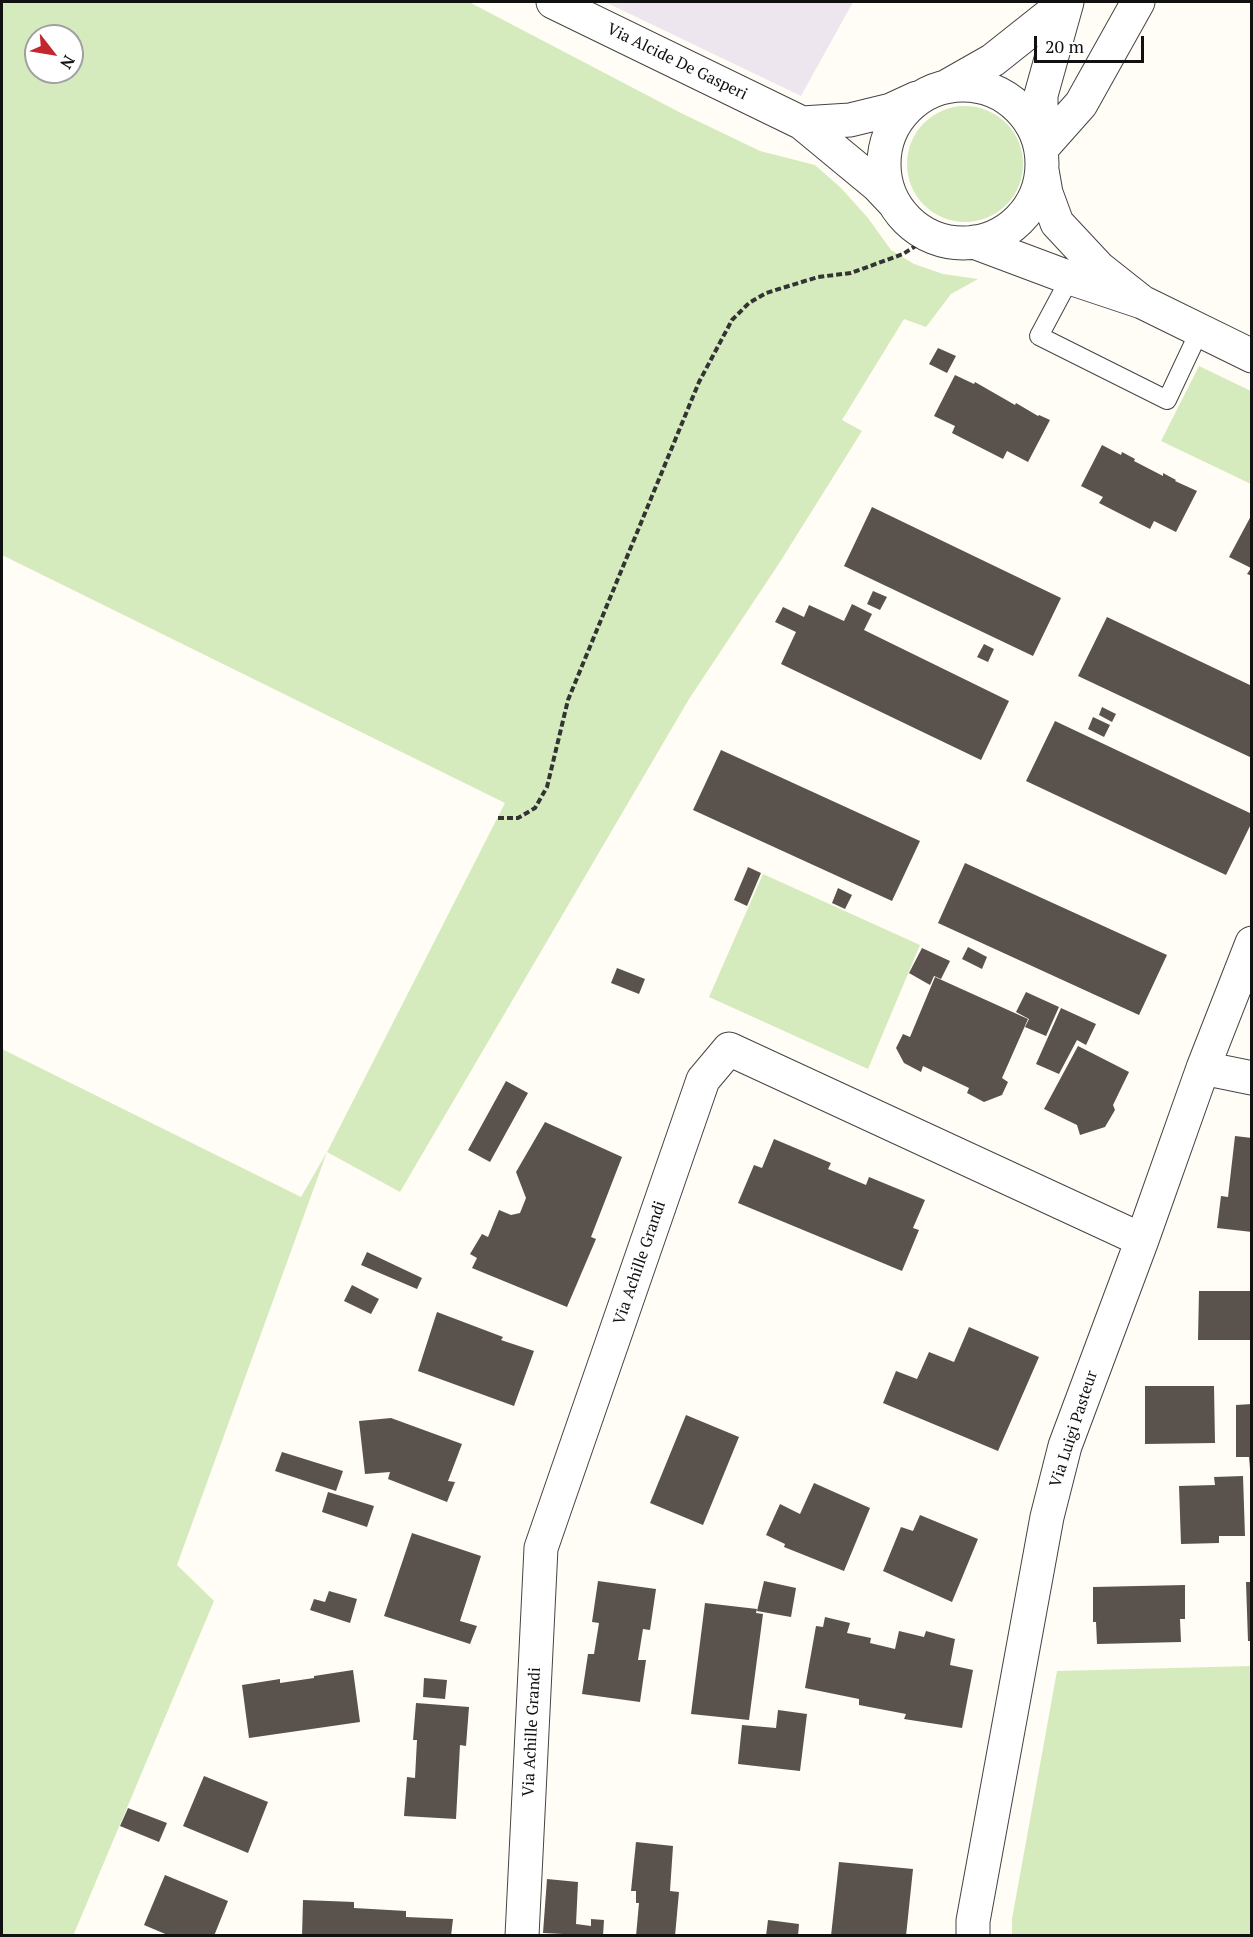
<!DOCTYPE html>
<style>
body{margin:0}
#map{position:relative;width:1253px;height:1937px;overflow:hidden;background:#fffdf5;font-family:"PT Serif",serif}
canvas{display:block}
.frame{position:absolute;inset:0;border:3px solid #111;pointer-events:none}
.north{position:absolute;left:24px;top:24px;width:60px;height:60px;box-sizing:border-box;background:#fff;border:2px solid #a0a0a0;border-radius:50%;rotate:121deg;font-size:16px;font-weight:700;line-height:24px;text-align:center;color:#111}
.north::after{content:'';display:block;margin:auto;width:21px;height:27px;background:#c4262e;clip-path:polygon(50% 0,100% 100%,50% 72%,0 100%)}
.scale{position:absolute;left:1034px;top:36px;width:110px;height:27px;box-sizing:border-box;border:3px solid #111;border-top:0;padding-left:8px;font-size:18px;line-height:21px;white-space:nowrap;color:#111;-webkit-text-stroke:4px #fff;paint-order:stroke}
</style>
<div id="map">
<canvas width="1253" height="1937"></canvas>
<div class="frame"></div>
<div class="north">N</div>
<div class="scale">20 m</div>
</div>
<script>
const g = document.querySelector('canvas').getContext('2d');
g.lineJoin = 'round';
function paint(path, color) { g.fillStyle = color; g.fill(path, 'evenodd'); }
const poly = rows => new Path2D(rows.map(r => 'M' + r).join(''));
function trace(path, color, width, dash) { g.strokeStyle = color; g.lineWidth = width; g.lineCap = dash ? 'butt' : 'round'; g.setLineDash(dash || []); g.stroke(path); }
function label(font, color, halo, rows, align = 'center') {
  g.font = font + ' "PT Serif",serif'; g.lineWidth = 6; g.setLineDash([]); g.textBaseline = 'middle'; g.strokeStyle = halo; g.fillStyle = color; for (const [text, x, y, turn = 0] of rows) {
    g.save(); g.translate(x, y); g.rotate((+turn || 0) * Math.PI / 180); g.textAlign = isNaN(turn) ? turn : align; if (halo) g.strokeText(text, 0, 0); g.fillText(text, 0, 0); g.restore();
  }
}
paint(poly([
 [605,2,853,2,801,96]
]), '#eee6ef');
paint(poly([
 [2,2,469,2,681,113,760,151,815,165,841,188,868,218,891,250,914,264,943,274,978,279,951,294,926,327,904,319,842,420,862,431,778,565,689,699,400,1192,327,1152,177,1565,214,1601,73,1936,2,1935,2,1049,301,1197,327,1152,505,803,2,555],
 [36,36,72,36,72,72,36,72],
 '907 164a58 58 0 1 1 116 0a58 58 0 1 1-116 0Z',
 [1199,366,1251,391,1251,484,1161,441],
 [763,874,920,945,868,1069,709,997],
 [1251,1666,1251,1935,1012,1935,1012,1919,1057,1671]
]), '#d5ebbd');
paint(poly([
 [938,348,956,356,947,373,929,364],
 [955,375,974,384,975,382,1015,405,1016,403,1038,416,1039,415,1050,420,1028,462,1007,451,1003,459,952,433,955,426,934,416],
 [1102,445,1121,455,1122,452,1135,459,1134,461,1163,476,1163,473,1176,480,1175,481,1197,491,1176,532,1154,521,1150,529,1099,503,1103,497,1081,486],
 [872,507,1061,598,1033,656,844,566],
 [1252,514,1252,576,1247,574,1251,568,1229,557],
 [873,591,887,597,880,610,867,604],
 [852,604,872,614,864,630,1009,701,981,760,781,664,796,632,775,622,783,607,804,617,809,605,844,621],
 [1107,617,1252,686,1252,758,1078,676],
 [984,644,994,649,988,662,977,657],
 [1102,707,1116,714,1112,722,1099,715],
 [1093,717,1110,725,1104,737,1088,729],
 [1055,721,1252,814,1252,822,1226,875,1026,781],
 [721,750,920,841,892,901,693,810],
 [965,863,1167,955,1139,1015,938,923],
 [748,867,761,873,747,906,734,900],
 [838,888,852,895,845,909,832,903],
 [968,947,987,957,982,969,962,959],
 [922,948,950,961,941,979,934,976,930,985,909,973],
 [617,968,645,979,639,994,611,983],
 [935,977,1028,1019,1002,1078,1008,1082,1002,1095,984,1102,967,1093,969,1088,923,1066,921,1072,904,1063,896,1048,903,1034,910,1037],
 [1026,992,1059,1007,1046,1036,1025,1027,1029,1019,1016,1012],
 [1061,1008,1096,1024,1086,1045,1077,1040,1059,1074,1036,1064],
 [1078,1046,1129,1072,1113,1105,1115,1110,1105,1127,1080,1135,1077,1125,1044,1109],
 [506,1081,528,1093,490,1162,468,1150],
 [545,1122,622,1157,591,1237,596,1239,567,1307,472,1268,477,1258,470,1254,482,1234,488,1237,499,1210,511,1215,520,1213,526,1198,516,1172],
 [1235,1136,1252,1138,1252,1232,1217,1228,1221,1196,1228,1197],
 [774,1139,831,1163,828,1169,866,1185,869,1177,925,1200,913,1228,919,1230,902,1271,738,1203,754,1165,762,1168],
 [367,1252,422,1278,417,1289,361,1265],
 [352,1285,379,1299,371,1314,344,1301],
 [1199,1291,1252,1291,1252,1340,1198,1340],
 [437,1312,503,1337,501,1340,534,1351,514,1406,418,1371],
 [969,1327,1039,1357,998,1451,883,1403,896,1371,917,1379,929,1352,954,1362],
 [1145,1386,1214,1386,1215,1443,1145,1444],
 [1252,1404,1252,1469,1250,1469,1249,1457,1236,1457,1236,1405],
 [686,1415,739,1437,703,1525,650,1503],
 [391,1418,462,1444,448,1481,455,1482,447,1502,388,1479,390,1472,365,1474,359,1421],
 [282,1452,343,1471,336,1491,275,1471],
 [1243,1476,1245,1536,1219,1536,1219,1543,1181,1544,1179,1486,1215,1485,1214,1477],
 [814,1483,870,1508,844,1571,784,1547,785,1544,766,1535,780,1504,800,1514],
 [328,1492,374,1506,367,1527,322,1512],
 [920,1515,978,1539,952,1602,883,1571,901,1527,913,1531],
 [412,1533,481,1556,460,1621,477,1626,470,1644,384,1616],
 [598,1581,656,1589,650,1630,643,1629,638,1660,646,1660,640,1702,582,1694,588,1654,594,1654,599,1623,592,1622],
 [764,1581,796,1588,791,1617,757,1611],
 [1246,1582,1252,1582,1252,1641,1248,1641],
 [1185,1585,1185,1619,1180,1619,1181,1642,1097,1644,1096,1622,1093,1622,1093,1587],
 [329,1591,357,1599,350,1623,310,1610,314,1599,325,1602],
 [705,1603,757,1609,756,1613,763,1614,749,1720,691,1714],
 [825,1617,850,1623,847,1633,871,1638,870,1643,895,1649,899,1631,924,1637,926,1631,955,1639,950,1665,973,1670,962,1728,904,1719,906,1714,859,1705,859,1699,805,1688,816,1626,823,1627],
 [353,1670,360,1722,249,1738,242,1685,280,1679,280,1683,314,1678,314,1676],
 [424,1678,447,1680,445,1699,423,1697],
 [416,1703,469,1707,466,1746,460,1745,456,1819,404,1816,407,1777,415,1778,417,1740,413,1740],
 [778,1710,807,1714,800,1771,738,1764,742,1725,776,1728],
 [204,1776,268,1802,248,1853,183,1826],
 [128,1808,167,1823,159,1842,120,1826],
 [636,1842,673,1846,670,1891,679,1892,675,1936,636,1936,639,1903,636,1903,636,1891,631,1891],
 [839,1862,913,1869,906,1936,831,1936],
 [165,1875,228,1901,214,1936,170,1936,144,1925],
 [547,1879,578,1882,576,1924,591,1926,591,1919,604,1920,603,1936,543,1933],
 [303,1900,354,1902,354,1908,406,1911,406,1917,453,1919,451,1936,302,1936],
 [768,1920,799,1924,798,1936,766,1936]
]), '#5a524d');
const lane = poly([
 [1070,278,1039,336,1167,400,1199,332]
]);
const street = poly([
 [553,2,802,123],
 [949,85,993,60,1066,2],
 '884 164a79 79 0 1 1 158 0a79 79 0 1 1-158 0Z',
 [1041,144,1041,95,1067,2],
 [1041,149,1081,104,1138,2],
 [894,203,877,185,802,123,850,120,891,110,917,98],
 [974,242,1070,278,1142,302,1099,268,1057,223,1046,193,1042,170],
 [1142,302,1252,356],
 [1203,1068,1252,1078],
 [522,1936,541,1548,703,1080,729,1049,1142,1240],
 [973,1936,973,1921,1047,1517,1065,1446,1142,1240,1203,1068,1252,943]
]);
trace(lane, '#444', 20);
trace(street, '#444', 35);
trace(poly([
 [498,818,518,818,535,808,547,787,568,700,699,382,732,320,749,303,766,293,818,277,851,273,903,254,931,236]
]), '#333', 4, [6, 3]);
trace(lane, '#fff', 18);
trace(street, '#fff', 33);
label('16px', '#111', '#fff', [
 ["Via Alcide De Gasperi",677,62,26],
 ["Via Achille Grandi",640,1263,-71],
 ["Via Luigi Pasteur",1074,1429,-72],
 ["Via Achille Grandi",532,1732,-87]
]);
</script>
